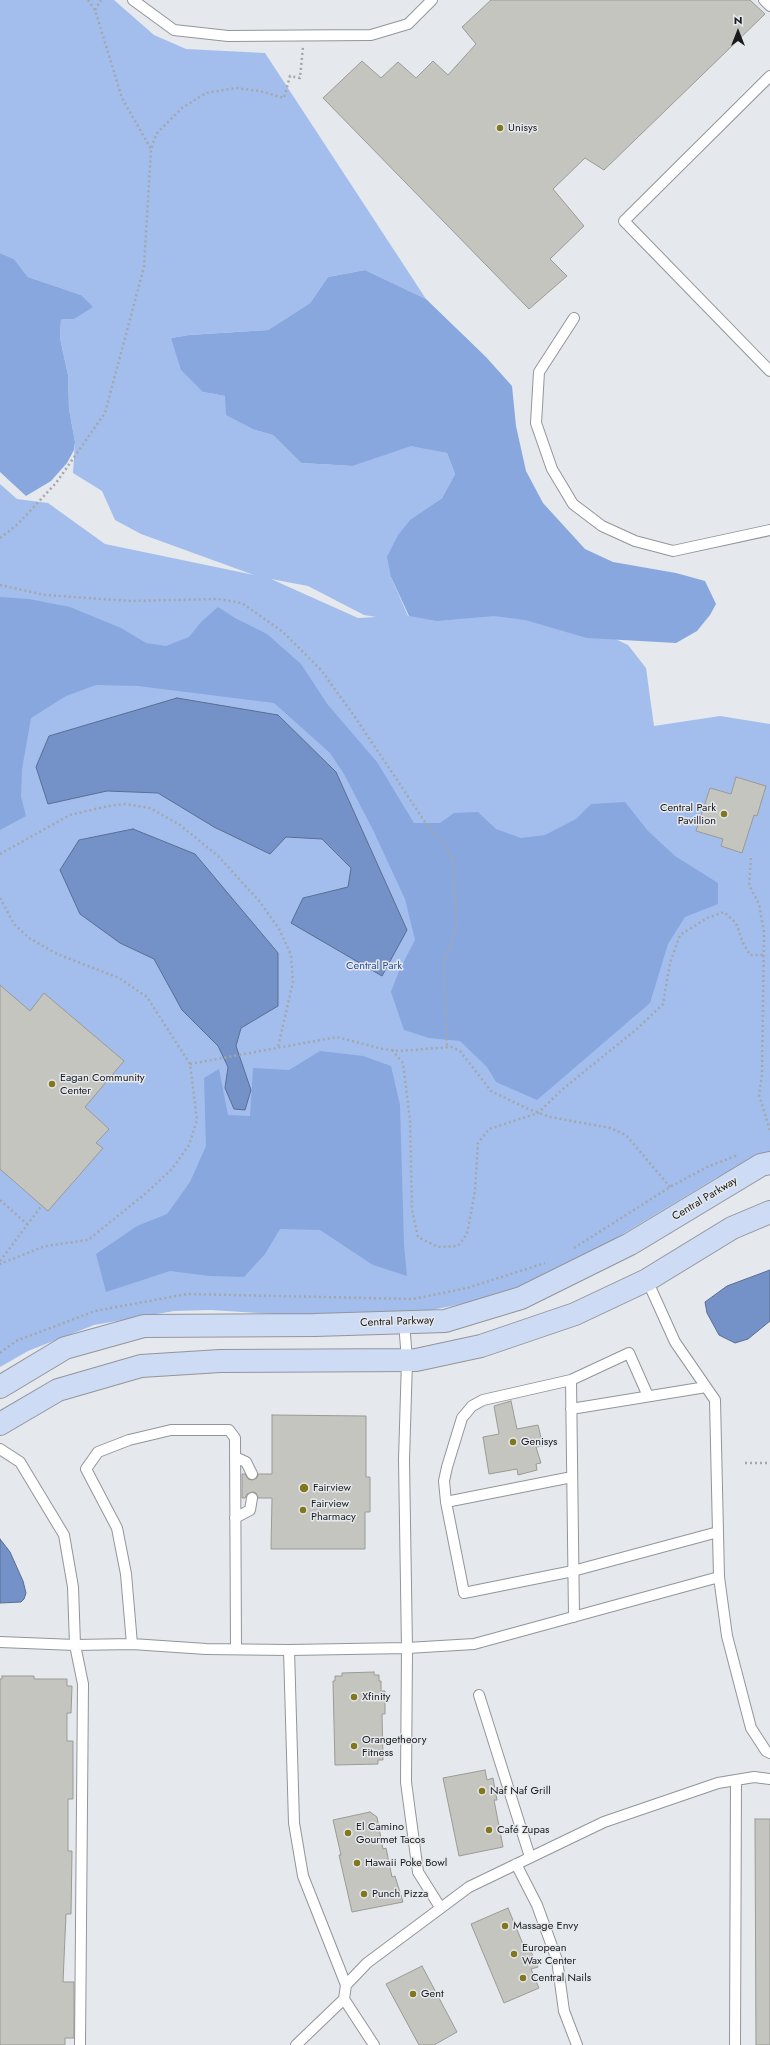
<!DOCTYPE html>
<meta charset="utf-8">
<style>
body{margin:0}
#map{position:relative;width:770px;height:2045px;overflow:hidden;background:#e5e8ed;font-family:Jost,sans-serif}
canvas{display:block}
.north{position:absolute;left:718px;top:12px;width:40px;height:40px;-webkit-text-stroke:3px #e5e8ed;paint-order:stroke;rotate:0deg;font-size:11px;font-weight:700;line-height:16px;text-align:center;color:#191a1b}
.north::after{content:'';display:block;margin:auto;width:14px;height:18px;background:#191a1b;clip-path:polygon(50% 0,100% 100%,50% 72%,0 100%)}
</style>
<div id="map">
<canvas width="770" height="2045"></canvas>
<div class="north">N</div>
</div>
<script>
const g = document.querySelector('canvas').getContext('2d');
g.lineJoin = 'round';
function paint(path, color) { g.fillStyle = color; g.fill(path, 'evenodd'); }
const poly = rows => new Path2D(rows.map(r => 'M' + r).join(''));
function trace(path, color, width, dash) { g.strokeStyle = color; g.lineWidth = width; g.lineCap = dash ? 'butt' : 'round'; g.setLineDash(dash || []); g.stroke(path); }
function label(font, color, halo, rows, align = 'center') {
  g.font = font + ' Jost,sans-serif'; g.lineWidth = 3; g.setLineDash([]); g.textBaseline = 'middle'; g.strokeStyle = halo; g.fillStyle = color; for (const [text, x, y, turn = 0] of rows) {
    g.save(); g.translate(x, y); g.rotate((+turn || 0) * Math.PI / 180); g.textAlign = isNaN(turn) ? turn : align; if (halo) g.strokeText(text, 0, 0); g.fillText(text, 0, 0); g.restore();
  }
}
paint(poly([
 [0,0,114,0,154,35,186,49,265,53,426,299,365,270,328,277,310,303,268,330,189,335,171,338,203,392,225,396,255,430,273,435,301,463,353,466,411,445,447,453,455,474,442,498,411,519,391,577,408,616,508,612,577,621,628,645,646,668,654,726,720,716,770,724,770,1153,716,1178,558,1273,487,1299,411,1314,305,1316,211,1310,174,1311,94,1325,28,1351,0,1367,0,484,17,499,48,503,105,544,254,575,141,534,115,520,102,491,73,473,75,442,69,409,68,375,60,338,61,318,81,295,28,277,14,259,0,253],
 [271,579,308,586,364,615,376,617,358,618]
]), '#a3beed');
paint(poly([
 [0,253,14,259,28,277,81,295,93,307,74,319,61,319,60,338,68,375,69,409,75,442,74,450,67,463,51,481,26,496,0,472],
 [365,270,426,299,486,357,512,386,516,426,526,471,543,503,585,549,613,562,676,573,705,581,716,604,710,615,697,631,676,643,587,638,525,620,494,616,437,621,409,616,391,577,387,557,398,535,411,519,442,498,455,474,447,453,411,446,353,466,301,463,273,435,255,430,226,415,225,396,203,392,181,370,171,338,189,335,268,330,310,303,328,277],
 [0,597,29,599,70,607,121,628,146,643,166,646,189,637,201,622,218,607,235,618,267,634,301,664,328,705,377,762,414,823,440,823,454,813,478,812,496,829,521,838,545,835,576,819,591,804,625,802,648,831,675,856,718,883,718,904,685,917,668,944,650,1003,537,1100,496,1082,487,1067,460,1041,429,1038,404,1030,391,992,399,971,415,940,405,899,373,830,344,774,330,753,274,703,138,686,96,685,66,696,31,718,22,769,21,797,26,816,0,830],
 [320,1051,363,1056,391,1066,400,1105,404,1245,407,1276,373,1265,320,1230,280,1229,265,1254,244,1277,209,1276,170,1271,106,1292,96,1254,137,1226,167,1214,190,1182,206,1146,204,1078,219,1069,228,1115,250,1116,253,1068,289,1070]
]), '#88a7de');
const water = poly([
 [177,698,278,715,336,772,407,930,382,976,291,923,303,898,348,887,351,868,322,839,286,837,270,854,214,827,158,793,107,791,48,804,36,767,49,736,177,698],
 [133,829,195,854,278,953,278,1006,241,1028,236,1046,251,1090,245,1110,234,1109,225,1088,228,1067,218,1046,182,1010,154,959,120,943,80,914,60,870,79,840,133,829],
 [770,1270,770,1321,748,1339,735,1343,719,1335,707,1313,705,1302,727,1286,770,1270],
 [0,1539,10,1552,23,1581,26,1593,24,1599,21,1602,0,1603,0,1539]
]);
paint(water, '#7492c7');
trace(water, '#596e93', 1);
const building = poly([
 [491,0,750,0,765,14,604,170,585,158,553,189,584,226,550,259,567,276,529,309,323,98,362,61,381,78,398,62,416,78,433,61,448,75,476,44,462,27,491,0],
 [736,777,766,786,757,816,754,815,742,853,721,846,723,839,696,831,710,788,731,794,736,777],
 [0,985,30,1011,44,993,124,1061,85,1107,109,1129,96,1143,103,1148,48,1211,0,1169,0,985],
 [511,1401,517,1429,538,1425,543,1446,536,1447,541,1463,536,1464,537,1470,518,1475,517,1469,489,1474,483,1437,499,1434,494,1406,511,1401],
 [272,1415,366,1416,366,1477,370,1477,370,1512,365,1512,365,1549,271,1549,272,1498,258,1498,256,1493,253,1492,247,1494,245,1498,242,1498,242,1474,245,1474,248,1479,252,1480,257,1478,258,1474,272,1474,272,1415],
 [374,1672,374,1675,379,1675,379,1681,381,1681,381,1691,385,1691,385,1714,382,1714,383,1760,378,1760,378,1764,335,1765,333,1681,335,1681,335,1676,342,1676,342,1673,374,1672],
 [2,1676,34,1676,34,1679,67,1679,67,1686,72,1686,71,1713,67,1713,67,1741,73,1741,73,1799,68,1799,68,1851,72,1851,71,1914,66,1914,63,1982,74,1982,74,2038,65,2038,65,2045,0,2045,0,1679,2,1679,2,1676],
 [485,1770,487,1780,493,1778,497,1800,494,1800,503,1847,459,1856,443,1778,485,1770],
 [370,1812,377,1817,383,1849,386,1848,392,1877,395,1876,403,1902,352,1912,339,1855,341,1855,333,1820,370,1812],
 [755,1819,770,1819,770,2045,756,2045,755,1819],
 [508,1908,525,1949,529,1947,538,1967,531,1969,539,1988,504,2003,471,1924,508,1908],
 [422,1966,457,2032,434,2045,419,2045,386,1984,422,1966]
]);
paint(building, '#c5c5c0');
trace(building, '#9b9a95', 1);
const lane = poly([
 [133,0,174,30,228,36,371,35,408,24,432,0],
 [764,0,770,6],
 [770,76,624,221,770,371],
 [574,318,539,372,536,423,552,469,573,504,602,526,635,541,673,551,770,530],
 [571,1409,706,1387],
 [0,1449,20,1462,64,1535,73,1587,75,1645,0,1642],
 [235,1457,246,1462,252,1474],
 [572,1477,446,1502,464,1593,573,1571,718,1532],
 [446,1502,444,1481,447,1467,462,1418,472,1406,483,1400,571,1380],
 [235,1518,250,1510,252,1498],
 [719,1577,727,1636,751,1728,766,1751,770,1753],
 [574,1617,571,1380,629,1353,648,1396],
 [132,1644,126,1574,117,1528,86,1469,98,1452,129,1440,171,1430,229,1430,235,1438,236,1649],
 [289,1650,294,1823,303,1876,346,1985],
 [479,1695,530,1857],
 [516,1864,537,1905,557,1960,564,2011,577,2045],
 [440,1907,418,1872,406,1782,407,1648,474,1644,719,1577,715,1400,675,1342,647,1280],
 [344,1999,374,2045],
 [80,2045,83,1684,75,1645,132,1644,206,1649,289,1650,407,1648,404,1460,407,1360,404,1322],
 [296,2045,344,1999,346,1985,367,1963,469,1887,604,1822,718,1783,754,1777,770,1779],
 [735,2045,736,1780]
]);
const secondary = poly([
 [0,1387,65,1348,144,1326,315,1325,445,1321,521,1298,630,1244,761,1165,770,1163],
 [0,1424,58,1390,141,1366,220,1361,416,1360,481,1346,575,1314,647,1280,732,1228,770,1212]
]);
trace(lane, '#93959a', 12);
trace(secondary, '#93959a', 24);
trace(poly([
 [88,0,95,10,122,98,151,149],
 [95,10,101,0],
 [0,538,17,525,56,483,105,413,144,267,151,149,157,133,182,108,206,93,236,88,260,91,284,98,290,76,300,78,303,47],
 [0,585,45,595,130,601,218,599,242,603,283,632,321,670,355,717,427,825,444,843,453,861,457,925,444,963,447,1047],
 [0,854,70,815,108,806,125,804,150,808,180,825,218,856,260,902,279,929,291,955,293,982,278,1047],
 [751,858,749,885,759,904,764,932,762,1075,759,1095,770,1130],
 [0,898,14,924,29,938,57,954,119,978,147,997,190,1064,197,1120,189,1145,172,1169,145,1194,88,1240,45,1246,0,1264],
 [392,1050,403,1063,410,1120,412,1210,418,1237,438,1247,458,1246,467,1234,475,1191,478,1143,489,1129,538,1113,564,1088,638,1028,663,1004,670,963,680,935,707,918,724,912,736,923,743,943,750,955,764,955],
 [190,1064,337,1037,383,1049,399,1051,452,1047,460,1051,491,1091,526,1108,550,1117,610,1128,626,1135,670,1187],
 [0,1200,27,1224],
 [574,1248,670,1187,707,1167,738,1155],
 [0,1261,42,1205],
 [0,1353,16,1341,95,1311,187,1294,413,1299,467,1288,545,1263],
 [745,1463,770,1463]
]), '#a4a7aa', 2.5, [2, 3]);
trace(lane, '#fff', 10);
trace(secondary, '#cddbf5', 22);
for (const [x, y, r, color] of [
 [500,128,4,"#83771b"],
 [724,814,4,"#83771b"],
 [52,1084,4,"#83771b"],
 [513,1442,4,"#83771b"],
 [304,1488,5,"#83771b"],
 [303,1510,4,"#83771b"],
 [354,1697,4,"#83771b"],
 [354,1746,4,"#83771b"],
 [482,1791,4,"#83771b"],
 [489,1830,4,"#83771b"],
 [348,1833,4,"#83771b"],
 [357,1863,4,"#83771b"],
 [364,1894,4,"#83771b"],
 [505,1926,4,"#83771b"],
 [514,1954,4,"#83771b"],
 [523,1978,4,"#83771b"],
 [413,1994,4,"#83771b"]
]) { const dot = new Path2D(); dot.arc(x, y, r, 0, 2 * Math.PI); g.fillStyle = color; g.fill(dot); trace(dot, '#e5e8ed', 1.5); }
label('11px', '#191a1b', '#e5e8ed', [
 ["Unisys",508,128],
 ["Central Park",716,808,"right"],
 ["Pavillion",716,821,"right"],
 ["Eagan Community",60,1078],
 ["Center",60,1091],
 ["Genisys",521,1442],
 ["Fairview",313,1488],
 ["Fairview",311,1504],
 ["Pharmacy",311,1517],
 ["Xfinity",362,1697],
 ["Orangetheory",362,1740],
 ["Fitness",362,1753],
 ["Naf Naf Grill",490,1791],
 ["El Camino",356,1827],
 ["Gourmet Tacos",356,1840],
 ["Café Zupas",497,1830],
 ["Hawaii Poke Bowl",365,1863],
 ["Punch Pizza",372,1894],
 ["Massage Envy",513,1926],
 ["European",522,1948],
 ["Wax Center",522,1961],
 ["Central Nails",531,1978],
 ["Gent",421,1994]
], 'left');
label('11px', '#2e5194', '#e5e8ed', [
 ["Central Park",374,966]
]);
label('11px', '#191a1b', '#e5e8ed', [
 ["Central Parkway",705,1199,-31],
 ["Central Parkway",397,1322,-2]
]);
</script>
